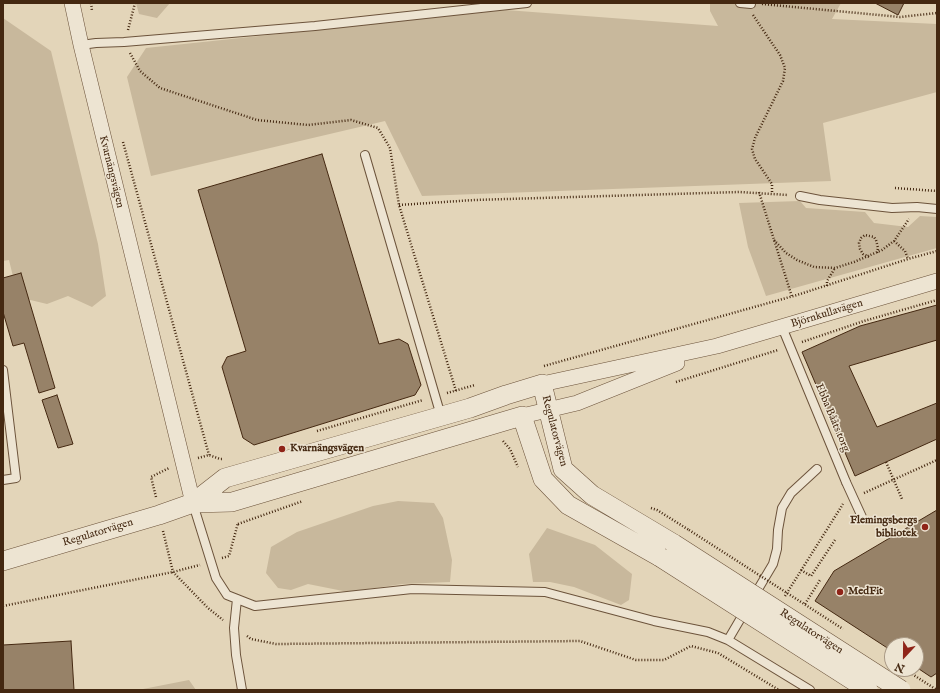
<!DOCTYPE html>
<meta charset="utf-8">
<style>
body{margin:0}
#map{position:relative;width:940px;height:693px;overflow:hidden;background:#e3d5b9;font-family:"IM FELL English",serif}
canvas{display:block}
.frame{position:absolute;inset:0;border:4px solid #442811;pointer-events:none}
.north{position:absolute;left:884px;top:637px;width:40px;height:40px;box-sizing:border-box;background:#ede4d2;border:1px solid #a99985;border-radius:50%;rotate:202deg;font-size:11px;font-weight:700;line-height:16px;text-align:center;color:#442811}
.north::after{content:'';display:block;margin:auto;width:14px;height:18px;background:#8f2418;clip-path:polygon(50% 0,100% 100%,50% 72%,0 100%)}
</style>
<div id="map">
<canvas width="940" height="693"></canvas>
<div class="frame"></div>
<div class="north">N</div>
</div>
<script>
const g = document.querySelector('canvas').getContext('2d');
g.lineJoin = 'round';
function paint(path, color) { g.fillStyle = color; g.fill(path, 'evenodd'); }
const poly = rows => new Path2D(rows.map(r => 'M' + r).join(''));
function trace(path, color, width, dash) { g.strokeStyle = color; g.lineWidth = width; g.lineCap = dash ? 'butt' : 'round'; g.setLineDash(dash || []); g.stroke(path); }
function label(font, color, halo, rows, align = 'center') {
  g.font = font + ' "IM FELL English",serif'; g.lineWidth = 3; g.setLineDash([]); g.textBaseline = 'middle'; g.strokeStyle = halo; g.fillStyle = color; for (const [text, x, y, turn = 0] of rows) {
    g.save(); g.translate(x, y); g.rotate((+turn || 0) * Math.PI / 180); g.textAlign = isNaN(turn) ? turn : align; if (halo) g.strokeText(text, 0, 0); g.fillText(text, 0, 0); g.restore();
  }
}
paint(poly([
 [136,3,170,3,157,18,139,14],
 [710,3,841,3,832,19,937,24,937,92,823,123,831,181,422,196,385,121,151,176,127,77,146,48,506,10,718,26,710,11],
 [3,18,51,51,98,244,106,296,92,307,68,296,47,304,18,297,9,260,3,261],
 [800,201,806,208,865,212,874,223,908,227,920,216,937,217,937,248,766,296,748,247,739,203],
 [398,501,434,503,443,518,452,560,450,582,402,584,348,592,308,584,291,590,278,588,266,573,271,547,297,532,373,506],
 [547,528,595,545,632,574,629,600,621,605,574,587,550,582,533,582,529,554],
 [189,680,196,690,143,689]
]), '#c8b89c');
const building = poly([
 [875,3,904,3,898,15,875,3],
 [322,154,379,344,399,339,408,344,421,385,415,395,254,445,243,438,222,367,227,357,246,351,198,190,322,154],
 [21,273,55,388,39,393,24,343,13,346,3,312,3,278,21,273],
 [937,305,937,340,849,366,877,427,937,403,937,439,855,476,802,352,860,326,937,305],
 [57,395,73,444,58,448,42,400,57,395],
 [937,510,937,673,931,677,916,667,916,645,892,645,892,651,815,601,834,571,937,510],
 [71,641,74,690,3,690,3,645,71,641]
]);
paint(building, '#978268');
trace(building, '#442811', 1);
const service = poly([
 [740,3,751,4],
 [81,45,96,43,124,42,315,26,527,3],
 [365,155,441,416],
 [800,196,820,200,892,208,917,207,937,209],
 [782,327,846,482],
 [3,370,16,478,3,480],
 [193,504,216,578,227,595,255,606,412,589,545,592,654,621,708,632,728,640,810,690],
 [754,596,773,564,777,549,778,530,782,508,791,493,817,469],
 [237,599,234,628,236,655,242,690],
 [728,640,745,611]
]);
const minor = poly([
 [72,3,81,45,193,503],
 [542,384,717,346,937,281],
 [522,416,577,403,677,363]
]);
const tertiary = poly([
 [193,503,225,478,470,408,506,395,542,384,563,469,592,495,674,544],
 [3,561,159,515,193,503,232,502,522,416,543,479,568,505,660,557]
]);
trace(service, '#6c533b', 10);
trace(minor, '#6c533b', 16);
trace(tertiary, '#6c533b', 20);
trace(poly([
 [91,3,92,11],
 [762,4,900,17,937,13],
 [753,15,780,55,785,68,783,81,755,138,752,149,755,159,772,184,772,194],
 [128,30,135,3],
 [130,53,140,71,160,88,257,120,308,125,351,120,378,128,390,148,399,205,456,391],
 [123,142,209,455],
 [895,188,937,191],
 [759,192,792,297],
 [399,205,474,200,739,192,788,195],
 [774,240,786,253,797,260,814,267,835,268,854,262,882,250,894,241,909,219],
 [894,241,905,251,908,259],
 [869,257,863,254,860,249,859,243,861,238,865,235,874,237,876,240,878,248,877,253],
 [827,286,827,281,835,268],
 [802,342,864,321,937,300],
 [544,366,797,295,908,259,937,251],
 [676,382,778,350],
 [447,393,475,385],
 [317,431,423,400],
 [503,441,510,449,518,467],
 [198,458,209,455,220,459,222,459],
 [864,493,937,460],
 [156,497,151,477,169,468],
 [651,508,657,510,689,530],
 [238,524,303,501],
 [163,531,173,572,208,608,223,620],
 [222,558,229,556,238,523],
 [801,570,811,576,835,540],
 [785,596,843,504],
 [805,604,820,580],
 [3,606,173,572,200,565],
 [247,636,251,639,276,644,580,641,636,660,664,660,691,646,718,653,779,690],
 [912,674,937,690]
]), '#442811', 2.5, [1, 2]);
trace(service, '#ede4d2', 8);
trace(minor, '#ede4d2', 15);
trace(tertiary, '#ede4d2', 19);
const serviceBridge = poly([
 [846,482,862,517]
]);
const tertiaryBridge = poly([
 [674,544,901,690],
 [660,557,868,690]
]);
trace(serviceBridge, '#6c533b', 10, []);
trace(tertiaryBridge, '#6c533b', 20, []);
trace(poly([
 [886,462,902,499],
 [689,530,843,629]
]), '#442811', 2.5, [1, 2]);
trace(serviceBridge, '#ede4d2', 8);
trace(tertiaryBridge, '#ede4d2', 19);
for (const [x, y, r, color] of [
 [282,449,4,"#8f2418"],
 [925,527,4,"#8f2418"],
 [840,592,4,"#8f2418"]
]) { const dot = new Path2D(); dot.arc(x, y, r, 0, 2 * Math.PI); g.fillStyle = color; g.fill(dot); trace(dot, '#ede4d2', 1.5); }
label('11px', '#442811', '#ede4d2', [
 ["Kvarnängsvägen",111,172,76],
 ["Björnkullavägen",827,314,-17],
 ["Ebba Bååts torg",832,418,67],
 ["Regulatorvägen",554,431,75],
 ["Regulatorvägen",98,533,-17],
 ["Regulatorvägen",811,632,33]
]);
label('bold 11px', '#442811', '#ede4d2', [
 ["Kvarnängsvägen",290,449],
 ["Flemingsbergs",917,521,"right"],
 ["bibliotek",917,534,"right"],
 ["MedFit",848,592]
], 'left');
</script>
